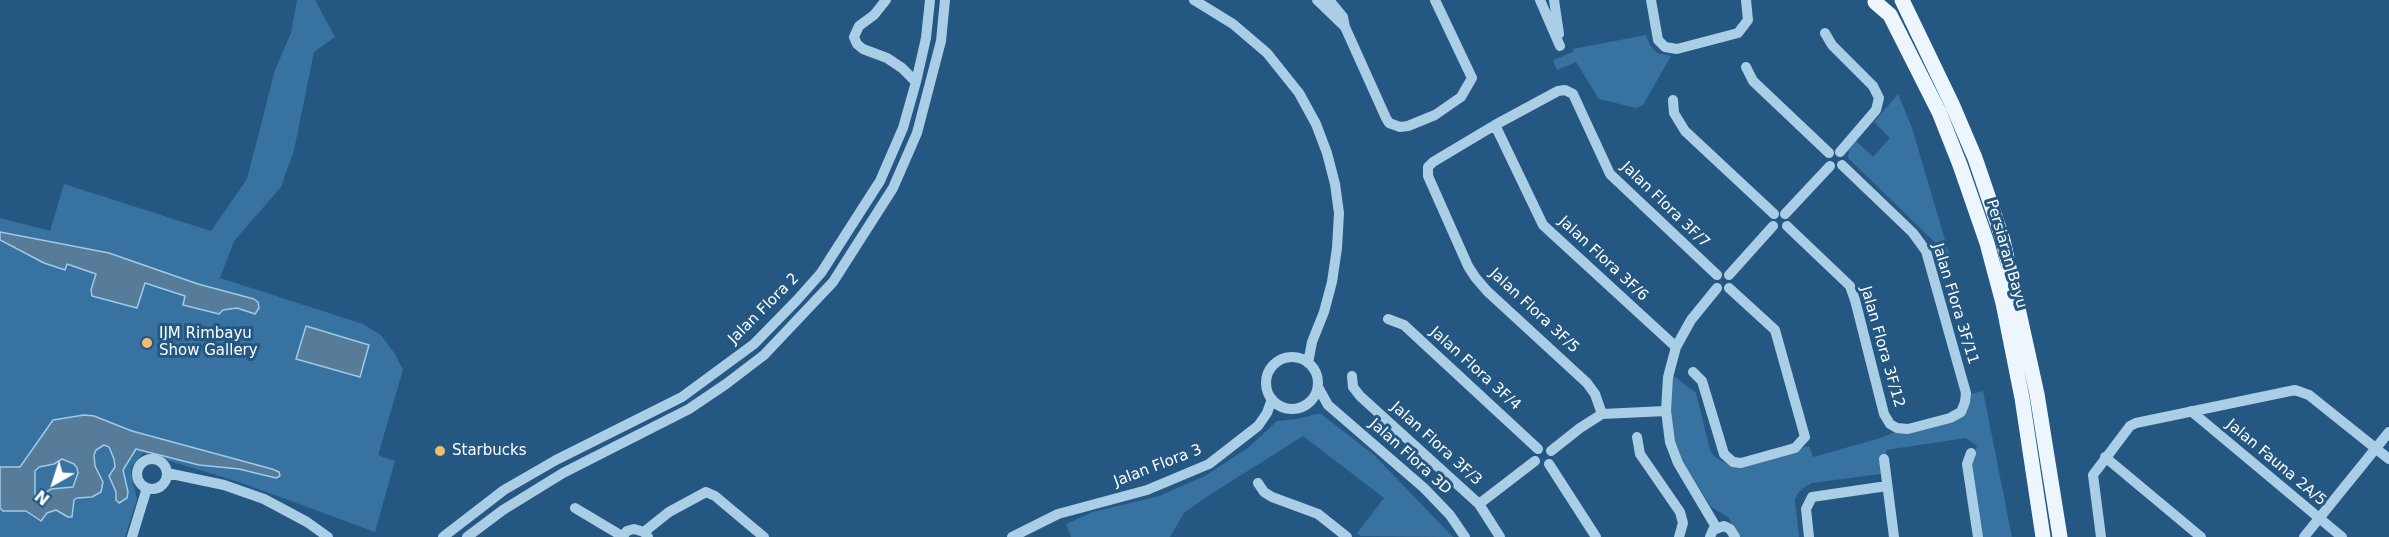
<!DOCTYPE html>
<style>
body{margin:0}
#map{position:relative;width:2389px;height:537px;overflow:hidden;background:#245882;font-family:"DejaVu Sans",sans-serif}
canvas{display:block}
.north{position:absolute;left:24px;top:453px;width:60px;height:60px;-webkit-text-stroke:4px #245882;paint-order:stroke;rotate:219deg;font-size:16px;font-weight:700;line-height:24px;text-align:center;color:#fff}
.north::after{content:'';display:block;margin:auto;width:21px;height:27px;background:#fff;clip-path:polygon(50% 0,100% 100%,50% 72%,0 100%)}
</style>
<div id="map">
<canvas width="2389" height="537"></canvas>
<div class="north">N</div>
</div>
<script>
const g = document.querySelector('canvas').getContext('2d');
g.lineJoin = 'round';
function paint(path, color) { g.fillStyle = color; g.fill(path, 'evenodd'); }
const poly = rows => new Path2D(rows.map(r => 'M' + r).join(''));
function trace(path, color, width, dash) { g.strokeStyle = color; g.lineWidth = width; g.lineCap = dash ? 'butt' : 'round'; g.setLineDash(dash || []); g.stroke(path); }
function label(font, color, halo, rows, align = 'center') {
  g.font = font + ' "DejaVu Sans",sans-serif'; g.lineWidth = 6; g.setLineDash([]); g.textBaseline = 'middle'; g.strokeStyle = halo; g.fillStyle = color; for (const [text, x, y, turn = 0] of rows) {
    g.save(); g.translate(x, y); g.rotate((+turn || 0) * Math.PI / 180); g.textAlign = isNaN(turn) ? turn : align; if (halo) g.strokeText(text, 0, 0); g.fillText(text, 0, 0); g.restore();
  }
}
paint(poly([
 [297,0,315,0,335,37,314,52,294,150,281,187,234,241,220,278,363,324,381,335,395,354,403,370,378,455,395,461,375,532,239,482,143,453,131,467,131,474,137,499,125,537,0,537,0,218,50,231,64,184,211,231,247,179,275,70,291,33],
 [1646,35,1650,45,1657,53,1671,56,1643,105,1636,108,1599,99,1576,62,1557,70,1553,60,1573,52,1573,49],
 [1898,94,1912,128,1950,257,1848,158,1849,150,1856,141,1873,157,1890,138,1874,122],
 [1670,373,1696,393,1710,450,1714,456,1730,466,1740,466,1809,446,1813,457,1877,439,1909,427,1955,416,1966,395,1983,391,2012,537,1982,537,1971,464,1977,446,1966,438,1886,450,1888,473,1812,483,1803,488,1797,494,1795,500,1799,537,1739,537,1728,517,1711,507,1682,460,1671,430],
 [1316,414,1321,414,1374,455,1453,537,1361,536,1357,533,1384,498,1303,436,1205,498,1184,513,1170,537,1071,537,1066,524,1093,512,1159,496,1205,476,1249,447,1277,421,1297,419]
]), '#3872a0');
const water = poly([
 [0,232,109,253,198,284,254,299,258,302,259,308,255,314,237,308,223,310,219,314,183,305,185,296,145,283,137,308,92,296,91,290,96,274,67,264,65,270,44,263,0,240,0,232],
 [306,326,369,345,360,377,296,359,306,326],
 [84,415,94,416,132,431,272,469,279,472,280,476,276,478,239,469,199,465,136,449,123,470,128,492,127,498,119,503,116,500,116,492,109,476,115,467,114,459,109,447,104,445,96,450,94,455,95,466,103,482,101,492,92,497,77,498,74,500,72,517,68,517,56,510,47,513,41,521,26,511,3,511,0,508,0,467,20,467,53,420,84,415],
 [62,459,74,464,77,468,78,473,73,487,51,489,40,496,35,495,35,471,39,467,54,464,62,459]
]);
paint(water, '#577c99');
trace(water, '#9fcae8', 1.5);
trace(poly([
 [886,0,874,15,859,26,854,37,857,44,863,49,887,58,902,68,916,82],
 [1194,0,1233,24,1267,53,1299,93,1316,124,1327,153,1335,184,1339,213,1337,248,1332,282,1324,312,1312,342,1308,363],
 [1317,0,1345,27],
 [1329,0,1343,17,1345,27,1386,118,1389,123,1400,127,1408,126,1435,115,1461,97,1472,78,1435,0],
 [1540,0,1560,46],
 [1554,0,1559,34],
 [1651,0,1658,40,1665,47,1677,49,1738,33,1748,20,1746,0],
 [1825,33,1832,45,1873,86,1879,98,1876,110,1840,152],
 [1746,67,1753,81,1829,153],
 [1673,100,1674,113,1685,131,1774,214],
 [1495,125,1433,162,1428,167,1428,176,1468,266,1475,277,1487,291,1587,383,1595,394,1602,414],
 [1785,214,1830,166],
 [1787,226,1850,286,1855,300,1884,414,1890,424,1897,428,1908,429,1950,418,1961,412,1965,402,1966,393,1926,251,1913,233,1842,165],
 [1729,275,1773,226],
 [1388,319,1404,325,1538,449],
 [1676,347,1543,225,1495,125,1558,91,1565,90,1573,94,1610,174,1717,275],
 '1266 383a26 26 0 1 1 52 0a26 26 0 1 1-52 0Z',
 [1693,372,1702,381,1724,454,1733,462,1741,463,1795,448,1805,437,1775,330,1729,288],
 [1352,376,1353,387,1360,396,1479,504,1500,537],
 [1318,387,1328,405,1424,488,1450,515,1465,537],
 [2191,411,2342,537],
 [1637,437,1640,454,1680,512,1683,523,1679,537],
 [1551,451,1580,428,1602,414,1666,411],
 [1971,453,1967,464,1978,537],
 [2105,457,2201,537],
 '137 474a15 15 0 1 1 30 0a15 15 0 1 1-30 0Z',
 [1884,459,1894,537],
 [1549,464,1596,537],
 [167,473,224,485,264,499,307,522,328,537],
 [1258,483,1264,492,1272,497,1318,514,1347,537],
 [1479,504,1535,461],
 [575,508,622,536],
 [1716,527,1678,463,1670,442,1666,411,1668,377,1676,347,1691,320,1717,288],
 [644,532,669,512,706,492,715,496,764,537],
 [132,537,147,488],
 [443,537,504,490,556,460,682,397,754,344,797,300,821,273,880,181,903,128,916,82,926,38,930,0],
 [467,537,503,510,563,473,689,409,726,384,764,355,833,282,893,188,917,133,941,41,945,0],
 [622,537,627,531,634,529,644,532,648,537],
 [1012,537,1058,514,1147,490,1209,464,1258,426,1267,413,1272,399],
 [1710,537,1713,530,1724,526,1730,529,1735,537],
 [1809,537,1806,509,1812,497,1887,486],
 [2101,537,2093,475,2130,426,2136,423,2295,390,2309,395,2389,459],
 [2304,537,2389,432]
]), '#abcee7', 10);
trace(poly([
 [1902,0,1952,104,1975,158,2003,240,2037,394,2060,537],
 [1875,2,1890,15,1939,112,1960,165,1987,243,2003,303,2022,398,2043,537]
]), '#edf5fd', 15);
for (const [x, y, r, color] of [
 [147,343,6,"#f2bd6f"],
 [440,451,6,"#f2bd6f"]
]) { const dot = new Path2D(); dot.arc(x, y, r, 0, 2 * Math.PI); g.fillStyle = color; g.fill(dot); trace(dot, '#245882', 2); }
label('15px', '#fff', '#245882', [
 ["Jalan Flora 3F/7",1665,205,44],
 ["Persiaran Bayu",2006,254,74],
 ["Jalan Flora 3F/6",1603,259,43],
 ["Jalan Flora 3F/11",1955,304,73],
 ["Jalan Flora 2",764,309,-45],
 ["Jalan Flora 3F/5",1534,311,43],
 ["Jalan Flora 3F/12",1882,347,74],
 ["Jalan Flora 3F/4",1475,369,42],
 ["Jalan Flora 3F/3",1436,444,42],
 ["Jalan Flora 3D",1410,457,42],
 ["Jalan Fauna 2A/5",2276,463,40],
 ["Jalan Flora 3",1158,466,-21]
]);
label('15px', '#fff', '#245882', [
 ["IJM Rimbayu",159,334],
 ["Show Gallery",159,351],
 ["Starbucks",452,451]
], 'left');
</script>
